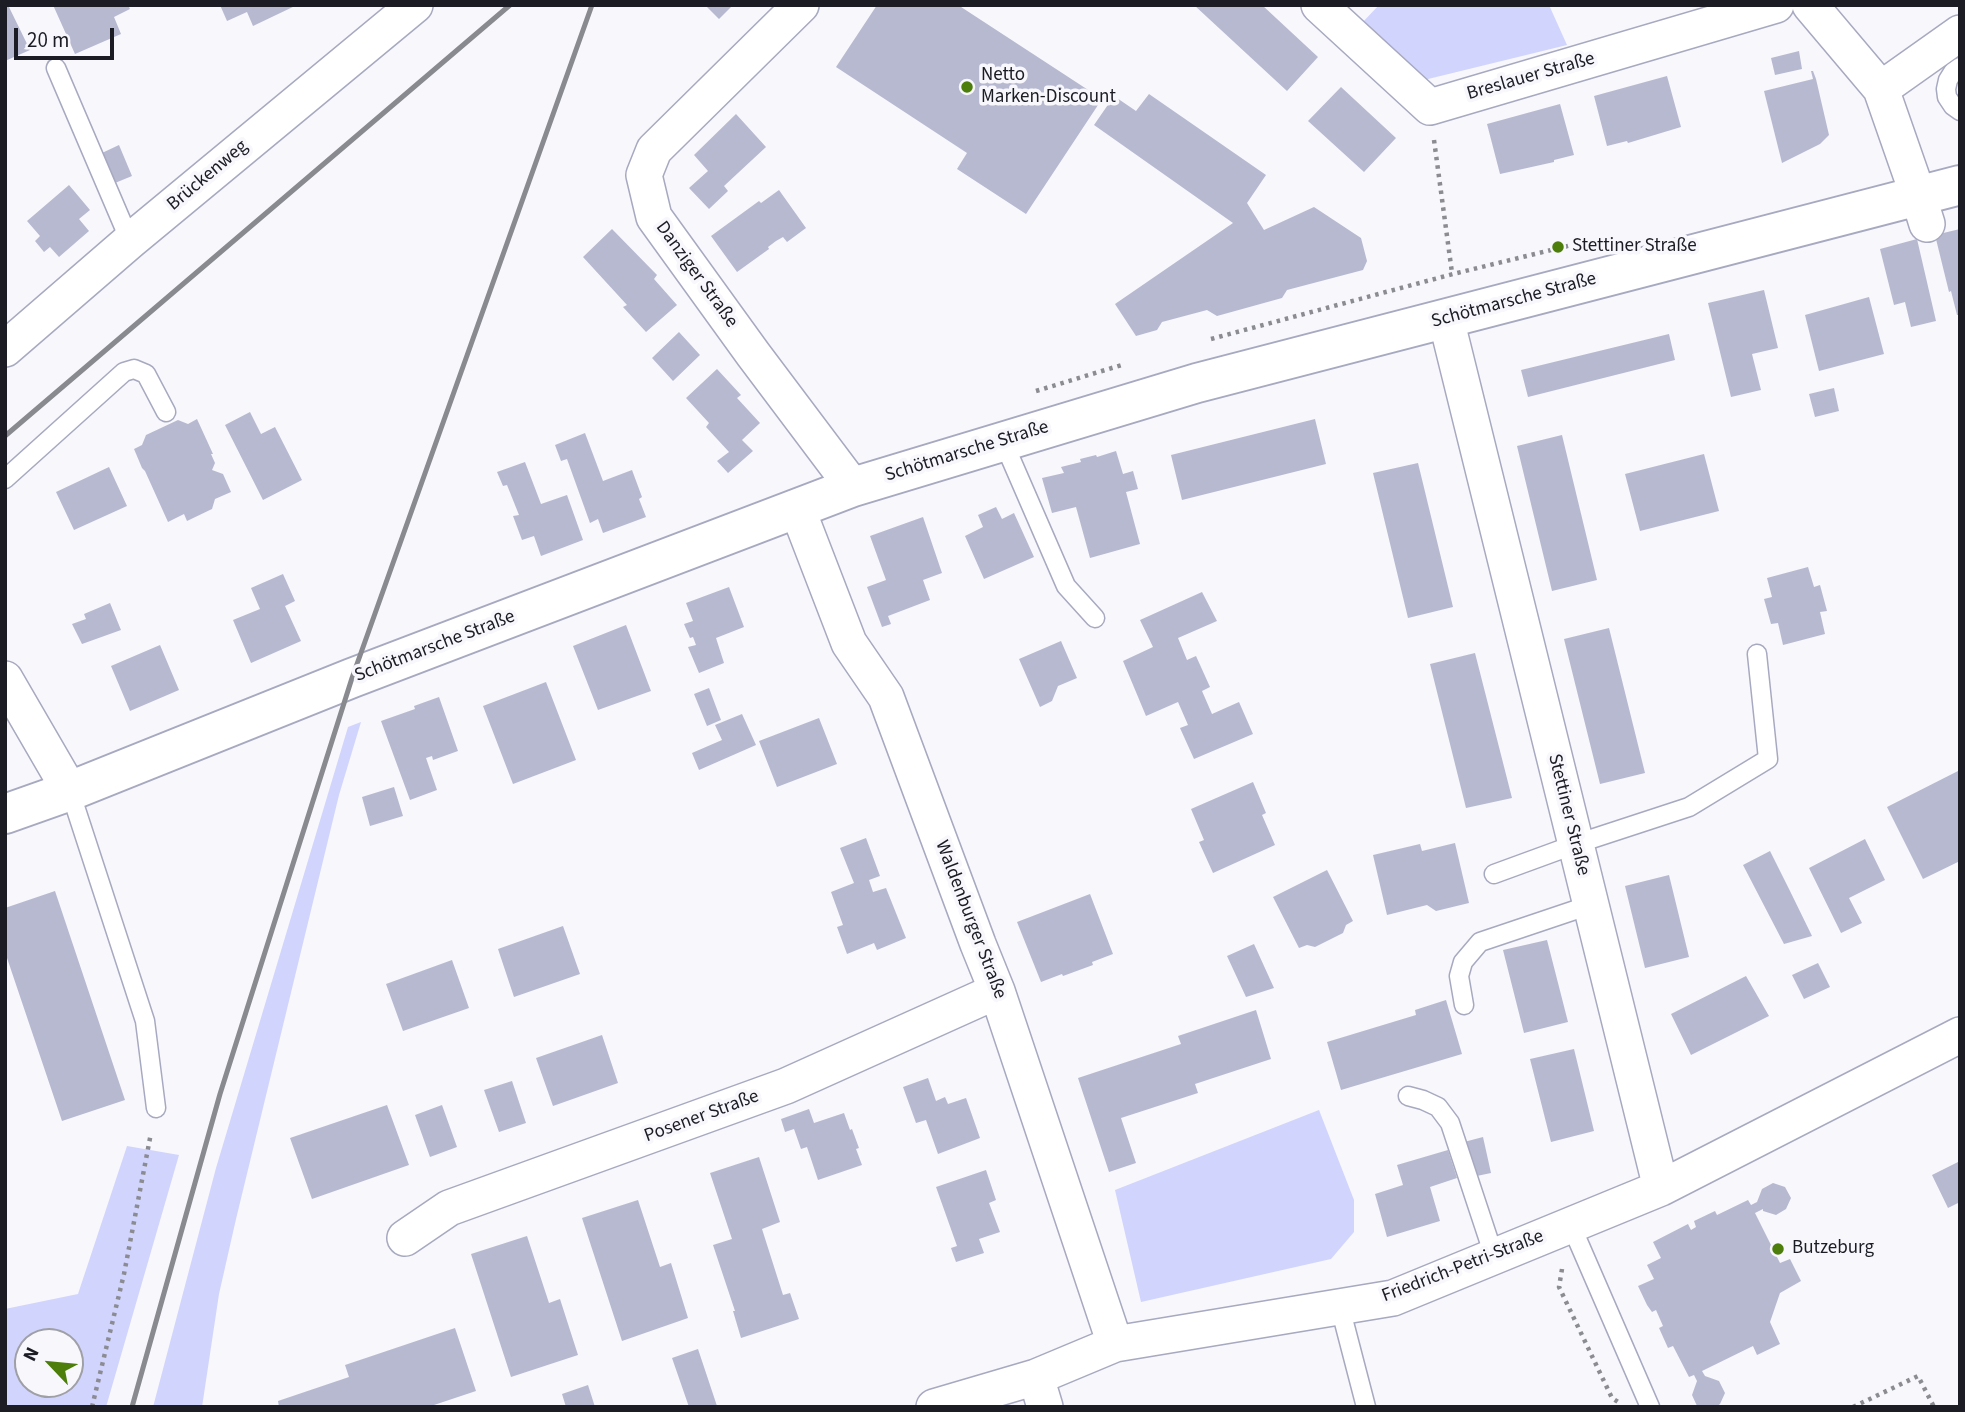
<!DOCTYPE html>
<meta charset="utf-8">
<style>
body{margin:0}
#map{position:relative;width:1965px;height:1412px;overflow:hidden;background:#f7f7fc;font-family:"Source Sans 3",sans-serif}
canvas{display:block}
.frame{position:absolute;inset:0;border:7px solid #1b1c24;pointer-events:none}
.north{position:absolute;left:14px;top:1328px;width:70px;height:70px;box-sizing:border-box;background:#f7f7fc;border:2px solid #9f9fa6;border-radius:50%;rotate:296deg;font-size:19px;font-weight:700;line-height:28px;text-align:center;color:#1b1c24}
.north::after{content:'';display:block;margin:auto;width:24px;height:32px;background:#4d7e0b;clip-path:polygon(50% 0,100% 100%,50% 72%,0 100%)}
.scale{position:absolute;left:14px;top:28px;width:100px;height:32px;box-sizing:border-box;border:4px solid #1b1c24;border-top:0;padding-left:9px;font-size:21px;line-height:24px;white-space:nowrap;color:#1b1c24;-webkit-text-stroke:5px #f7f7fc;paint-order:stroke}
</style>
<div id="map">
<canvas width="1965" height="1412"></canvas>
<div class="frame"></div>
<div class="north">N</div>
<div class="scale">20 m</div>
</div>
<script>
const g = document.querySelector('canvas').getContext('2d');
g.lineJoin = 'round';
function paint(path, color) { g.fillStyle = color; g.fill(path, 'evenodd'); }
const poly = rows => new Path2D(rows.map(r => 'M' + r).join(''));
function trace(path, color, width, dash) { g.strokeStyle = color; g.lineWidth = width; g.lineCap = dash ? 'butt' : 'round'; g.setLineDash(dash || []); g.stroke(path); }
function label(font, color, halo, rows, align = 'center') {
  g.font = font + ' "Source Sans 3",sans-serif'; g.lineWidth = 7; g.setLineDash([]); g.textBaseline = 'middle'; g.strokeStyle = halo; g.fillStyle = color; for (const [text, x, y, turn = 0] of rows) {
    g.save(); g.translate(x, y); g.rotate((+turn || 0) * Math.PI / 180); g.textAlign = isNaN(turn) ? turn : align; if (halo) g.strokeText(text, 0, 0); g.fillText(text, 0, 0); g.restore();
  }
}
paint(poly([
 [1379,5,1549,5,1567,45,1424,80,1361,24],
 [361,722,339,795,236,1219,219,1294,202,1407,153,1407,216,1168,348,727],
 [1319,1110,1354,1200,1354,1232,1331,1259,1141,1302,1115,1190],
 [127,1146,179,1155,106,1407,5,1407,5,1309,78,1294],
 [70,1342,70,1384,28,1384,28,1342]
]), '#d1d4fd');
paint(poly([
 [5,5,8,5,30,50,5,61],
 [53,5,128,5,130,9,114,17,121,34,75,54],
 [220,5,297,5,253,26,247,12,227,21],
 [705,5,733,5,719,19],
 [877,5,958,5,1102,99,1026,214,957,169,967,153,836,67],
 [1194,5,1262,5,1318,57,1287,91],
 [1799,51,1802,69,1775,75,1771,58],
 [1811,71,1813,71,1816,79,1829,135,1820,144,1782,163,1764,91,1813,79],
 [1667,76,1681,127,1628,143,1627,141,1607,146,1594,96],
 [1341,87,1396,138,1364,172,1308,121],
 [1149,94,1266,175,1247,203,1264,230,1314,207,1361,238,1367,261,1363,270,1287,290,1282,298,1217,316,1207,310,1162,322,1157,330,1136,336,1115,304,1233,223,1094,125,1114,96,1136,111],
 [1560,104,1574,155,1554,160,1554,162,1500,174,1487,124],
 [736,114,766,147,724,186,728,191,709,209,689,188,708,171,694,155],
 [119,145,132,176,115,183,102,153],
 [69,185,90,210,79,219,89,231,59,257,50,247,44,252,35,241,40,236,27,221],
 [779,190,806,228,787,242,783,237,776,241,768,247,769,249,737,272,711,236,759,201,761,203],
 [612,229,657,275,654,279,677,305,646,332,623,307,627,305,583,257],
 [1960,229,1960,315,1957,315,1951,291,1949,292,1935,235],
 [1917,239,1936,321,1911,327,1905,302,1894,305,1880,249],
 [1764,290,1778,348,1752,354,1761,390,1731,397,1708,303],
 [1869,297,1884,354,1819,371,1805,315],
 [679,332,700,355,673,381,652,358],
 [1669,334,1675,360,1528,397,1521,370],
 [717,369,741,395,737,398,760,423,742,440,753,451,728,473,717,461,729,452,706,427,709,423,686,398],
 [1834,388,1839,411,1815,417,1809,394],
 [250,412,261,434,275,427,302,480,263,500,225,425],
 [197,419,213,454,211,454,215,463,212,470,223,474,231,492,215,499,212,509,187,521,184,514,168,522,145,471,142,468,134,449,142,445,146,435,178,420,188,424],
 [1315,419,1326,464,1182,500,1171,455],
 [585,433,603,481,632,470,642,497,639,499,646,517,603,533,598,519,590,523,567,459,561,461,555,445],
 [1562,435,1597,580,1552,591,1517,446],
 [1116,451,1123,474,1133,471,1138,489,1126,492,1140,544,1090,558,1076,507,1052,513,1042,478,1064,473,1061,467,1081,462,1080,459,1096,455,1097,457],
 [1704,454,1719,511,1640,531,1625,474],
 [525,462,541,504,567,495,583,540,541,556,534,536,522,540,513,516,519,515,507,485,503,486,497,472],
 [1418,463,1453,607,1408,618,1373,473],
 [109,467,127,506,74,530,56,492],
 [996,507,1002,519,1014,513,1034,557,984,579,965,536,983,527,978,515],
 [923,517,942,573,923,580,930,600,888,616,891,624,882,627,867,587,886,580,870,536],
 [1808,567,1814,587,1820,585,1827,611,1820,612,1825,634,1783,645,1778,623,1771,624,1764,599,1772,597,1767,578],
 [283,574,295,601,285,606,301,641,251,663,233,620,260,609,251,588],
 [729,587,744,627,716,638,724,663,699,673,688,647,696,645,693,637,690,638,684,624,693,621,686,603],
 [1202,592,1217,621,1178,638,1187,660,1196,656,1210,687,1202,691,1212,714,1239,702,1253,734,1194,759,1180,728,1188,725,1178,702,1146,716,1123,661,1153,647,1140,620],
 [110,603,121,630,82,644,72,624,86,619,84,614],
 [626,625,651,691,598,710,573,646],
 [1609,628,1645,773,1600,784,1564,639],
 [1061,641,1077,678,1058,686,1052,701,1040,707,1019,659],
 [160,645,179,690,130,711,111,666],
 [1475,653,1512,798,1466,808,1430,664],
 [546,682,576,760,513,784,483,706],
 [709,688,721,720,707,726,694,694],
 [439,697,458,751,433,760,432,756,426,758,437,790,410,800,381,721,415,709,414,706],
 [742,714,756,745,699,770,692,753,722,740,715,725],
 [819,718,837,764,777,787,759,741],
 [1958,771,1960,777,1960,861,1923,879,1887,807],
 [1253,782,1266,813,1262,815,1275,845,1213,873,1199,842,1204,840,1191,809],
 [394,787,403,816,370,826,362,797],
 [866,838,880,876,869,880,873,892,886,888,906,938,877,950,874,943,847,954,837,927,843,925,831,892,854,883,840,848],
 [1865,839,1885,880,1849,898,1862,923,1841,933,1809,868],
 [1455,843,1469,903,1436,911,1427,905,1387,915,1373,855,1420,844,1422,851],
 [1770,851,1790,891,1812,936,1784,944,1743,865],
 [1327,870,1353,921,1346,925,1343,933,1315,947,1307,945,1299,948,1273,897],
 [1669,875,1689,957,1645,968,1625,886],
 [55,891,125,1100,62,1121,5,952,5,908],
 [1090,894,1113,954,1092,962,1093,965,1063,976,1062,974,1041,982,1017,922],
 [563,926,580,974,514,997,498,949],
 [1547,940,1568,1022,1524,1033,1503,950],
 [1254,944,1274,988,1246,997,1227,956],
 [452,960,469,1008,403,1031,386,984],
 [1818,963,1830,987,1804,999,1792,975],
 [1746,976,1769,1016,1691,1055,1671,1014],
 [1446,1000,1462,1054,1341,1090,1327,1042,1416,1015,1415,1010],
 [1256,1010,1271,1059,1195,1084,1198,1093,1121,1118,1136,1163,1109,1172,1078,1078,1181,1044,1178,1036],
 [602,1035,618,1083,553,1106,536,1058],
 [1574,1049,1594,1131,1551,1142,1530,1059],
 [928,1078,936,1101,945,1097,948,1104,966,1098,980,1138,938,1154,926,1120,916,1123,903,1087],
 [512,1081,526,1123,499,1132,484,1090],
 [387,1105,409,1165,312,1199,290,1138],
 [442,1105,457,1147,430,1157,415,1115],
 [809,1109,814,1123,844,1113,850,1130,852,1129,859,1148,856,1149,862,1165,818,1180,807,1147,801,1149,794,1129,785,1132,781,1119],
 [1483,1137,1491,1173,1472,1177,1464,1142],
 [1448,1150,1457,1178,1430,1187,1440,1221,1387,1237,1375,1194,1403,1185,1397,1165],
 [759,1157,780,1222,762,1229,783,1295,790,1293,799,1319,741,1338,733,1311,735,1311,713,1245,732,1239,710,1173],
 [1960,1161,1960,1202,1948,1208,1932,1175],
 [986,1170,996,1200,989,1203,1000,1232,979,1239,984,1253,956,1262,951,1248,957,1246,936,1187],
 [1773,1183,1785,1187,1791,1198,1786,1209,1776,1215,1763,1211,1763,1209,1755,1213,1780,1263,1790,1259,1801,1281,1780,1293,1770,1322,1780,1344,1757,1355,1753,1346,1702,1371,1705,1376,1719,1381,1725,1393,1720,1404,1716,1407,1700,1407,1697,1406,1692,1395,1697,1381,1694,1375,1689,1377,1673,1346,1668,1348,1659,1328,1663,1326,1656,1310,1652,1312,1647,1305,1638,1286,1654,1279,1647,1265,1661,1258,1653,1242,1688,1224,1691,1230,1696,1227,1694,1221,1715,1211,1717,1215,1748,1200,1751,1205,1757,1202,1762,1189],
 [638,1200,660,1267,671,1263,688,1318,622,1341,582,1218],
 [527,1236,549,1303,560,1299,578,1355,511,1377,471,1254],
 [455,1328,476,1391,428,1407,279,1407,278,1401,349,1377,345,1365],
 [698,1349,717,1406,715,1407,689,1407,672,1358],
 [588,1385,595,1407,566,1407,562,1394]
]), '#b7b9d1');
const lane = poly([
 [1960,67,1953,72,1948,80,1946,89,1947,97,1953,106,1960,111],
 [56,68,130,241],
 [1003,441,1066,586,1095,618],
 [5,479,124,372,134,369,146,374,166,412],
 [70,791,145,1021,156,1108],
 [1494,874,1576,844,1689,807,1768,759,1757,654],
 [1464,1005,1459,976,1463,962,1480,942,1590,905],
 [1408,1096,1423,1100,1438,1107,1450,1123,1494,1256],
 [1571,1225,1650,1407],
 [1340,1307,1366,1407]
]);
const street = poly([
 [801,5,654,150,644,175,654,217,753,354,853,487],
 [1319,5,1430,107,1776,5],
 [1810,5,1881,89,1918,195,1927,224],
 [1881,89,1960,33],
 [1446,319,1661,1188],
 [5,349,130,241,415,5],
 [797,508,849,643,886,697,978,944,997,991,1115,1344],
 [5,679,70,791],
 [405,1238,449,1208,786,1086,997,991],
 [1036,1377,1045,1407],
 [934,1407,1036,1377,1115,1344,1393,1298,1661,1188,1960,1035]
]);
const primary = poly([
 [5,814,70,791,352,678,853,487,1197,383,1960,185]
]);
trace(lane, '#a7a9c0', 21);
trace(street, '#a7a9c0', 38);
trace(primary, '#a7a9c0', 42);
trace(poly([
 [1434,140,1452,273],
 [1211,339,1453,274,1588,241],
 [1036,391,1125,364],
 [1562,1269,1559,1287,1612,1398,1618,1402],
 [92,1407,124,1274,151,1133],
 [1853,1407,1918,1376,1934,1407]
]), '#8b8b92', 4.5, [3.5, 5]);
trace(lane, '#fff', 18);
trace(street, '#fff', 35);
trace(primary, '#fff', 38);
trace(poly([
 [5,436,510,5],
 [132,1407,220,1094,352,678,592,5]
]), '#898a90', 5);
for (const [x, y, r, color] of [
 [967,87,7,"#4d7e0b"],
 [1558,247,7,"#4d7e0b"],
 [1778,1249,7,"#4d7e0b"]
]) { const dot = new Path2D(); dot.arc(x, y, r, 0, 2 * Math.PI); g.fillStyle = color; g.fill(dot); trace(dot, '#f7f7fc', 2.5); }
label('19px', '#1b1c24', '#f7f7fc', [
 ["Netto",981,76],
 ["Marken-Discount",981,98],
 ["Stettiner Straße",1572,247],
 ["Butzeburg",1792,1249]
], 'left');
label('19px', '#1b1c24', '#f7f7fc', [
 ["Breslauer Straße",1531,77,-16],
 ["Brückenweg",208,176,-40],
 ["Danziger Straße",696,275,54],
 ["Schötmarsche Straße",1514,301,-15],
 ["Schötmarsche Straße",967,452,-17],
 ["Schötmarsche Straße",435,647,-21],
 ["Stettiner Straße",1568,815,76],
 ["Waldenburger Straße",970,920,69],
 ["Posener Straße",702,1117,-20],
 ["Friedrich-Petri-Straße",1463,1267,-21]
]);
</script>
